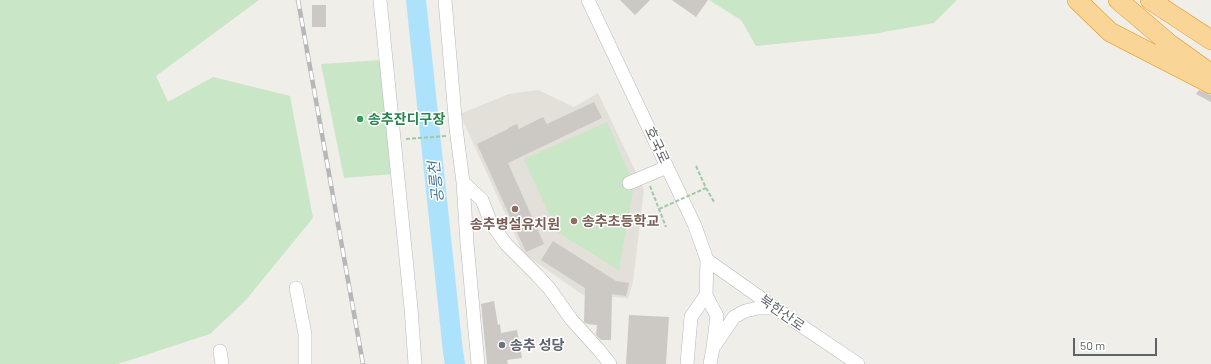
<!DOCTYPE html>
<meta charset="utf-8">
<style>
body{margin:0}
#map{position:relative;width:1211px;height:364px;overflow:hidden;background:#f0eee8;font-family:Barlow,sans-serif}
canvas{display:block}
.scale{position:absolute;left:1073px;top:338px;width:84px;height:18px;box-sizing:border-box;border:2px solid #5f6467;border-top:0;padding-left:5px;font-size:12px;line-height:14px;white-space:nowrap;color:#5f6467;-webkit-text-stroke:3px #fff;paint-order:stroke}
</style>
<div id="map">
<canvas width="1211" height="364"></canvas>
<div class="scale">50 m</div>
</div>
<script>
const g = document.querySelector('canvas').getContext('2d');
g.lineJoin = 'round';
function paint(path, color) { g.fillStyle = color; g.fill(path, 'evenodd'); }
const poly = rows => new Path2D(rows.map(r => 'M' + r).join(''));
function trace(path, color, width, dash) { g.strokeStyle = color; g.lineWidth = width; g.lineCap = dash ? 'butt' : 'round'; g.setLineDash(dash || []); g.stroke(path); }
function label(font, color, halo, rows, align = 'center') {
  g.font = font + ' Barlow,"Noto Sans KR",sans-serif'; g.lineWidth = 3; g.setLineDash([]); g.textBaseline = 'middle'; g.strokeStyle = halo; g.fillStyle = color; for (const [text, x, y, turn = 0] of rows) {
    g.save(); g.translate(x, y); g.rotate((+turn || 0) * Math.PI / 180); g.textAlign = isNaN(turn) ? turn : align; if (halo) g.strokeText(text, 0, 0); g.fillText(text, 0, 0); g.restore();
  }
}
paint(poly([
 [538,90,574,107,598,93,644,189,633,282,628,298,583,295,523,253,460,114,509,94]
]), '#e3dfd9');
paint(poly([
 [0,0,259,0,156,76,168,102,213,77,290,96,313,218,245,301,210,334,118,364,0,364],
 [709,0,957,0,934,23,873,34,756,46,741,20],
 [382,60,393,174,344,178,321,64],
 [607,122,634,185,619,270,557,232,524,159]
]), '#c9e6c6');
trace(poly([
 [416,0,453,352,455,364]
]), '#ade2fc', 20);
paint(poly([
 [620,0,650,0,635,15],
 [672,0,708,0,696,17],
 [312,5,326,5,326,27,312,27],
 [1199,90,1211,95,1211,102,1196,94],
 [594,102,602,118,508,163,544,244,526,252,477,144,508,129,508,128,517,124,519,129,543,117,547,124],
 [553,241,616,281,629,283,626,296,612,294,611,340,601,340,596,335,597,325,587,324,584,322,585,288,541,260],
 [494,301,498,325,500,324,501,333,517,330,522,358,507,360,508,364,487,364,481,304],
 [629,315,669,317,666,364,626,364]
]), '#ccc9c4');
const minor = poly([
 [380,0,411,308,415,364],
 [445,0,456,128,463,182,467,243,478,364],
 [588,0,695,226,707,260,706,295,717,316,713,348,710,364],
 [463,182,482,200,491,223,506,244,537,275,549,288,571,319,599,350,610,364],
 [629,183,667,167],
 [707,260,775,308,858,364],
 [296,288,305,334,305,364],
 [715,345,734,317,745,311,758,308,775,308],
 [220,351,222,364],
 [687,364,691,317,706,295]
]);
const highway = poly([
 [1077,0,1110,32,1211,84],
 [1118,0,1171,45,1206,70],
 [1150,0,1211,40]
]);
trace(minor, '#b5b8bc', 14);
trace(highway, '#ef8f0a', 20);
trace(poly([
 [406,139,446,136],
 [696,166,706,188,714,202],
 [650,186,666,227]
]), '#a0c8a7', 2, [4, 2]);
trace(minor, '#fff', 13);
trace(highway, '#f9d697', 19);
const rail = poly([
 [298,0,363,364]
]);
trace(rail, '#b6b7b7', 4.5);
trace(rail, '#fff', 3, [9]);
trace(poly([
 [659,209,706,188]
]), '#a0c8a7', 2, [4, 2]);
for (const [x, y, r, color] of [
 [360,119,4,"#2e9e5b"],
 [515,209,4,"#8d6e63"],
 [574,221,4,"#8d6e63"],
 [502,345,4,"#6b7280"]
]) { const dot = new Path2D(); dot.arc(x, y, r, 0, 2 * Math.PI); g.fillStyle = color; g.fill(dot); trace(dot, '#fff', 1.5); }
label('bold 14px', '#27864d', '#fff', [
 ["송추잔디구장",368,119]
], 'left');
label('14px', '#5f6467', '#fff', [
 ["호국로",657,145,65],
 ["북한산로",782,313,35]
]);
label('bold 14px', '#785e54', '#fff', [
 ["송추초등학교",582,221],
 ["송추병설유치원",515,224,"center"]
], 'left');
label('bold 14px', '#5b616d', '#fff', [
 ["송추 성당",510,345]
], 'left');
label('italic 15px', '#42789d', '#fff', [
 ["공릉천",436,182,-96]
]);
</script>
